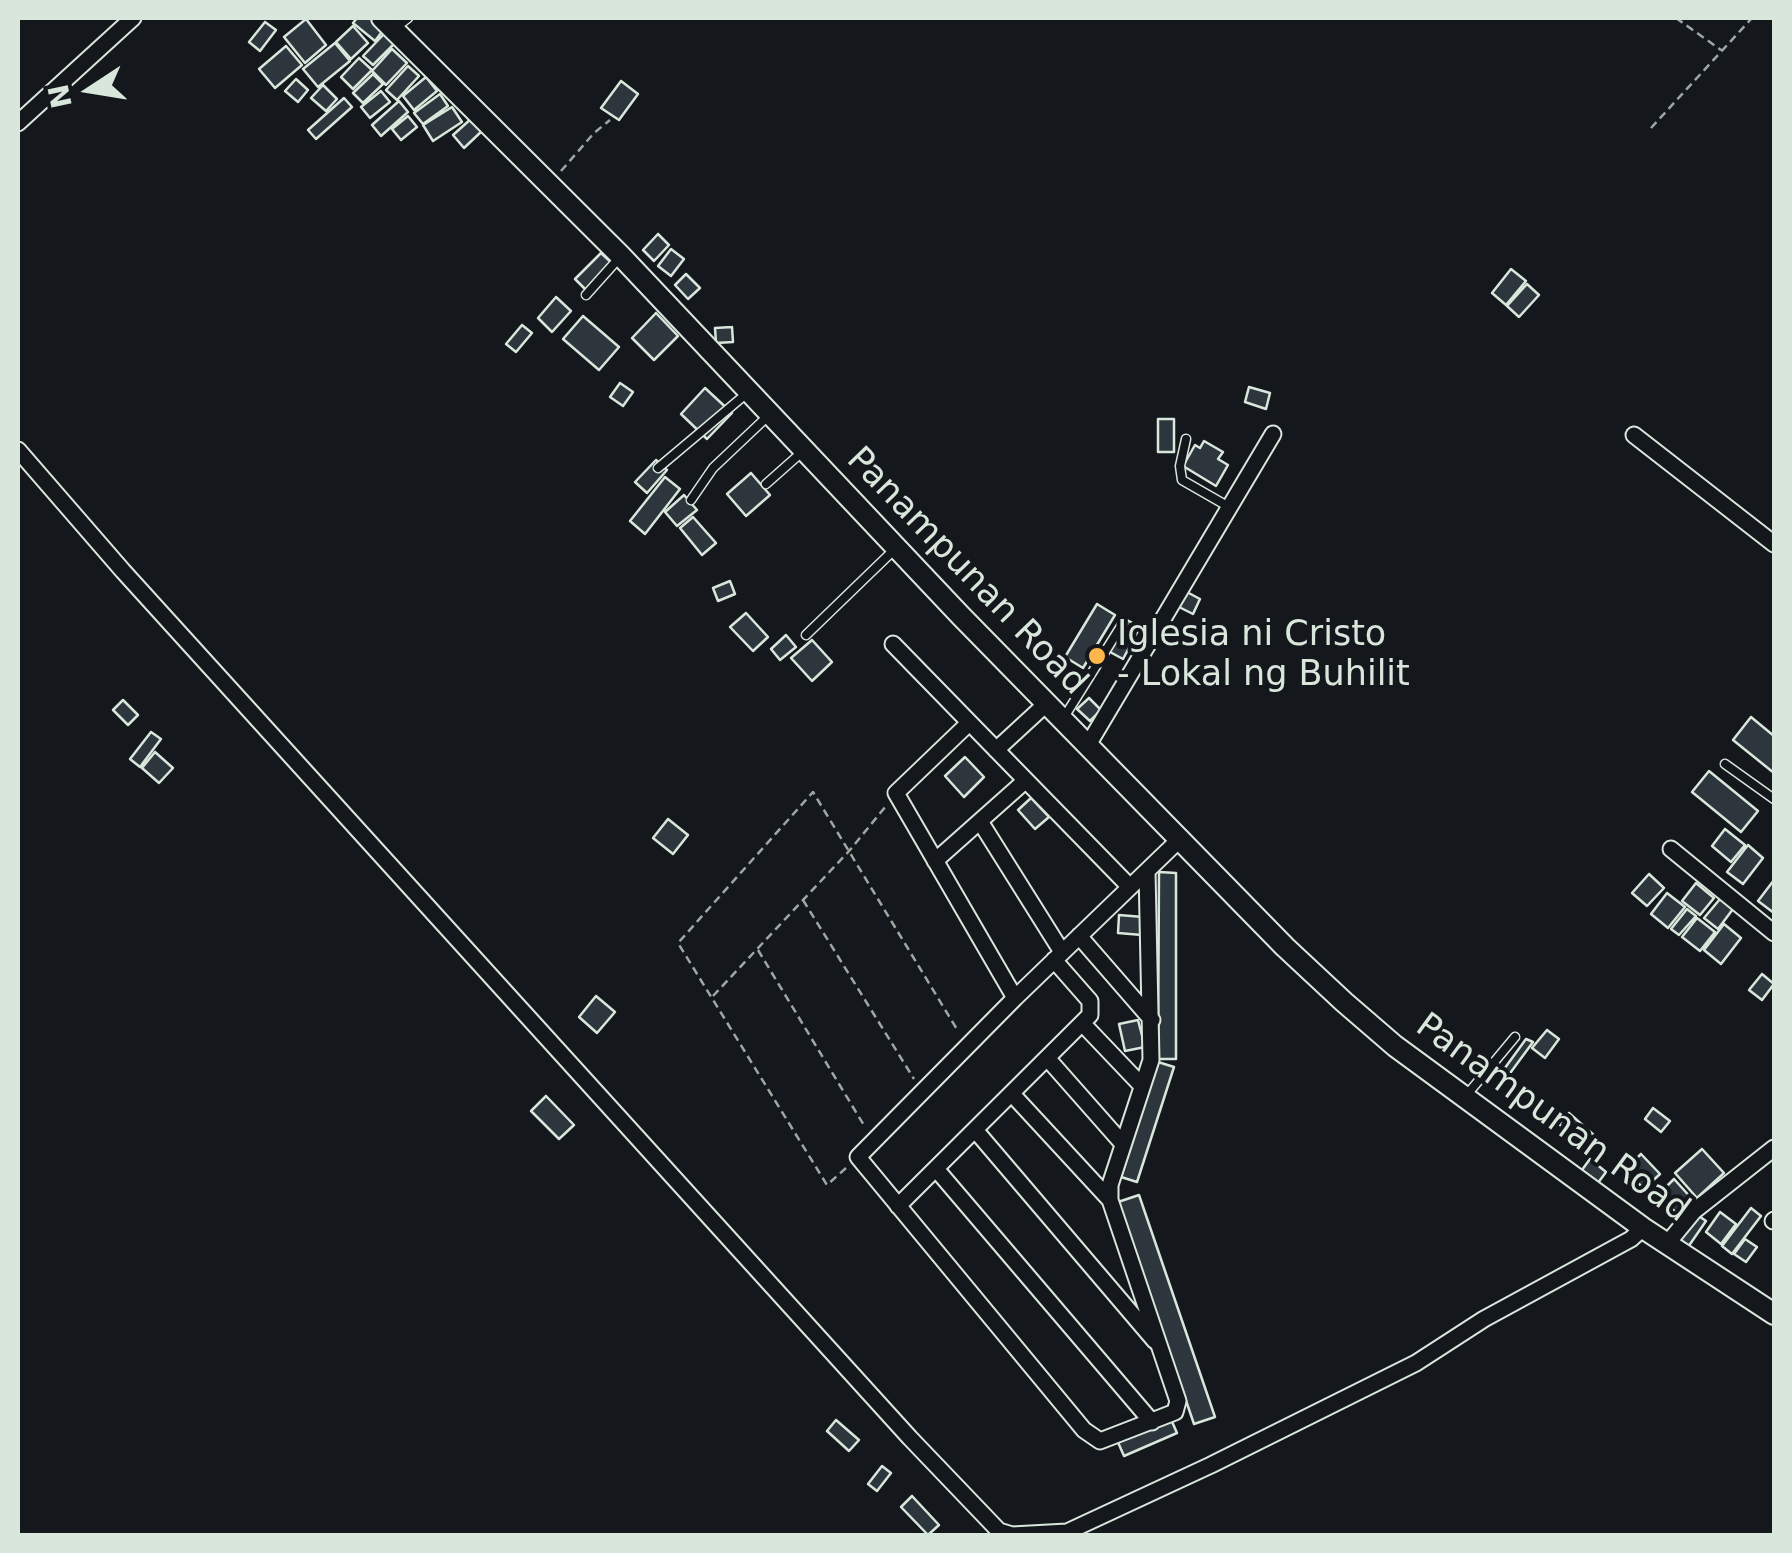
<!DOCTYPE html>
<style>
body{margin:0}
#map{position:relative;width:1792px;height:1553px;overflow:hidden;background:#14181c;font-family:"DejaVu Sans",sans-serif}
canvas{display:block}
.frame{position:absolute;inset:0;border:20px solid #d8e6dc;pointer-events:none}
.north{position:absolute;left:40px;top:40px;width:100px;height:100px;-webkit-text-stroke:8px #14181c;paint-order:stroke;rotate:258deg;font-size:28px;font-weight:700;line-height:40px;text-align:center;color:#d8e6dc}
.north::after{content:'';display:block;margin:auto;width:35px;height:45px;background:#d8e6dc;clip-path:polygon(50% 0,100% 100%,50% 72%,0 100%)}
</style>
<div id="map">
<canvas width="1792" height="1553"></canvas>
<div class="frame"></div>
<div class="north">N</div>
</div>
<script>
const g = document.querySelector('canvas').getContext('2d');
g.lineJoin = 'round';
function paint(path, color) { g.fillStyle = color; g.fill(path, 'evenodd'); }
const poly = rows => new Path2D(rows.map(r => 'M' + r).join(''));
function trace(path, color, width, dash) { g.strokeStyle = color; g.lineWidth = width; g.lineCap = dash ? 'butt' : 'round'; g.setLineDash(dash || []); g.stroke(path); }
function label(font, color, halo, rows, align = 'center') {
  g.font = font + ' "DejaVu Sans",sans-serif'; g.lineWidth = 8; g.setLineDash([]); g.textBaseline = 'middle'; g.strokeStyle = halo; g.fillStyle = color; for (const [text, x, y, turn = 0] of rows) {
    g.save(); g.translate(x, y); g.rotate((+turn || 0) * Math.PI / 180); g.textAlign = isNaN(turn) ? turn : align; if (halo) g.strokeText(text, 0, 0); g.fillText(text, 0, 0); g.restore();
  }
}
const building = poly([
 [357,18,370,18,384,29,375,41,353,23,357,18],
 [306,19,326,45,305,63,284,37,306,19],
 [265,22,276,30,260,51,249,42,265,22],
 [353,26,368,43,351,59,336,42,353,26],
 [384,34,394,44,373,65,363,56,384,34],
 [335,43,350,61,318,87,303,69,335,43],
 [286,46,302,65,275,88,259,69,286,46],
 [392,49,407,63,386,85,372,71,392,49],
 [359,58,372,70,353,89,341,77,359,58],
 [408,66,419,76,397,100,386,90,408,66],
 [373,74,383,84,363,103,353,93,373,74],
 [426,77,437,91,414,110,403,96,426,77],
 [296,79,308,90,298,102,285,91,296,79],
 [621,81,638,94,619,120,601,108,621,81],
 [323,85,337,99,326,111,311,98,323,85],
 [381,91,390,102,370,118,361,107,381,91],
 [440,94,448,106,423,124,414,113,440,94],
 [344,98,352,107,316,139,308,130,344,98],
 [399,101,408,112,381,136,372,125,399,101],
 [452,107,462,122,433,141,423,125,452,107],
 [408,116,417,127,401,140,392,129,408,116],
 [472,118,483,130,464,148,453,135,472,118],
 [658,234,669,245,654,261,643,250,658,234],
 [671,249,684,259,671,276,658,266,671,249],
 [601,253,614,265,588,292,575,279,601,253],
 [1511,269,1526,281,1506,305,1492,293,1511,269],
 [686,274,700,288,688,299,675,285,686,274],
 [1527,284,1539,295,1519,317,1507,306,1527,284],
 [556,297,571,311,552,332,538,318,556,297],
 [656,313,678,336,654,360,632,338,656,313],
 [583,316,619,347,599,370,563,339,583,316],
 [522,325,532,333,516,352,506,344,522,325],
 [732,327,733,342,716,343,715,328,732,327],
 [620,383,633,392,623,406,610,397,620,383],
 [1249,387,1270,393,1266,409,1245,402,1249,387],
 [705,388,732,413,707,439,681,414,705,388],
 [1158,419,1174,419,1174,452,1158,452,1158,419],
 [1204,441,1223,452,1218,459,1228,465,1216,486,1183,466,1195,445,1200,448,1204,441],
 [656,460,667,470,647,493,635,482,656,460],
 [751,473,770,495,746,516,727,494,751,473],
 [665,477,680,489,645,534,630,521,665,477],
 [684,495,697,510,677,526,665,512,684,495],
 [693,517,716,543,702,555,680,528,693,517],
 [730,581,735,594,718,601,713,588,730,581],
 [1185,591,1200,599,1193,614,1177,606,1185,591],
 [1097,604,1115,615,1083,668,1065,657,1097,604],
 [746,613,768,637,753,651,730,627,746,613],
 [1127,620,1140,627,1123,659,1110,652,1127,620],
 [786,635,796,647,780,660,771,649,786,635],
 [812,640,832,662,812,681,791,658,812,640],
 [1089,698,1101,710,1090,721,1077,709,1089,698],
 [123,700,138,715,128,725,113,710,123,700],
 [1751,717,1774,736,1774,773,1733,740,1751,717],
 [151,732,161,739,140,767,130,759,151,732],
 [155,752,173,768,159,783,142,768,155,752],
 [965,757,984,777,964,797,945,776,965,757],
 [1709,771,1758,811,1741,832,1692,792,1709,771],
 [1031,798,1049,817,1035,829,1018,810,1031,798],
 [668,819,688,835,673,854,653,838,668,819],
 [1725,829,1745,845,1731,862,1712,846,1725,829],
 [1748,845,1763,858,1743,884,1727,872,1748,845],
 [1159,872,1176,873,1176,1059,1158,1059,1159,872],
 [1649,874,1664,888,1647,906,1632,893,1649,874],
 [1774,880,1774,913,1758,901,1774,880],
 [1696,883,1714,898,1700,915,1682,901,1696,883],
 [1667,893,1685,907,1668,928,1651,914,1667,893],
 [1720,899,1733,909,1718,929,1704,918,1720,899],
 [1687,909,1696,916,1679,935,1671,929,1687,909],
 [1119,915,1143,917,1142,935,1118,933,1119,915],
 [1697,918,1715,932,1700,951,1682,937,1697,918],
 [1724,924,1741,938,1721,964,1704,950,1724,924],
 [1762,974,1774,984,1762,1000,1749,990,1762,974],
 [596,996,615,1012,597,1033,579,1017,596,996],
 [1138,1020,1145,1047,1125,1051,1119,1024,1138,1020],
 [1547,1030,1559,1039,1545,1058,1532,1048,1547,1030],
 [1526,1039,1533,1042,1508,1076,1502,1072,1526,1039],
 [1158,1062,1174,1067,1137,1182,1121,1177,1158,1062],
 [546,1096,574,1125,559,1139,531,1111,546,1096],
 [1653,1108,1670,1121,1661,1132,1645,1119,1653,1108],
 [1569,1113,1596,1137,1586,1149,1559,1124,1569,1113],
 [1702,1149,1724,1173,1697,1198,1675,1173,1702,1149],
 [1641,1154,1660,1174,1644,1189,1625,1170,1641,1154],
 [1590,1159,1606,1172,1595,1187,1579,1174,1590,1159],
 [1674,1179,1693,1200,1678,1215,1659,1194,1674,1179],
 [1139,1195,1215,1417,1194,1424,1118,1202,1139,1195],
 [1751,1208,1761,1216,1732,1254,1722,1246,1751,1208],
 [1720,1212,1736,1224,1721,1244,1706,1232,1720,1212],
 [1696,1214,1706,1221,1686,1250,1676,1243,1696,1214],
 [1745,1239,1757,1247,1746,1262,1734,1254,1745,1239],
 [1170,1417,1177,1433,1124,1456,1117,1440,1170,1417],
 [836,1420,859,1440,849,1451,827,1431,836,1420],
 [882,1466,891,1473,877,1491,868,1484,882,1466],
 [912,1496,939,1525,928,1535,901,1507,912,1496]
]);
paint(building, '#2c363c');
trace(building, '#d8e6dc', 2.5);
const lane = poly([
 [394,29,408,18],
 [586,295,620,257],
 [1186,439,1180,466,1182,480,1229,507],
 [658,468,746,394],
 [766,484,801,453],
 [691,500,713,468,769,415],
 [806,635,896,548],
 [1063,719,1123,623],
 [1725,764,1774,799],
 [1465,1097,1515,1037]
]);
const street = poly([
 [18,123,133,18],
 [1634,435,1774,544],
 [18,450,123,571,910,1438,999,1531,1012,1535,1067,1532,1211,1465,1416,1363,1484,1319,1631,1239,1643,1228],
 [893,644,1130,887],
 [969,723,896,793,1015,998],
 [1088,745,1273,434],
 [996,750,1047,703],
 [981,823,1062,952],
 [1671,849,1774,933],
 [935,861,1025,781],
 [1147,871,1151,1060,1110,1185,1110,1200,1178,1401,1175,1412,1100,1441,1084,1430,858,1157,1015,998,1181,838],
 [1079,936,1152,1020],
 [1082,1023,1142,1086],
 [1048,1059,1123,1144],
 [1012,1094,1110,1200],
 [976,1131,1155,1341],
 [937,1170,1152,1422],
 [898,1206,1090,1015,1090,1001,1054,960],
 [1773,1221,1774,1220],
 [1667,1244,1694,1211,1774,1148]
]);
const secondary = poly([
 [382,18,621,256,960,615,1285,947,1344,1002,1395,1046,1643,1228,1774,1314]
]);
trace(lane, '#d8e6dc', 11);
trace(street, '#d8e6dc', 19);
trace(secondary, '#d8e6dc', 24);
trace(poly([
 [1676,18,1721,50],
 [1651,128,1752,18],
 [561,171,594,133,610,120],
 [803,900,914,1079],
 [758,950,865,1127],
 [713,996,850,850,886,806],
 [846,1168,827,1185,678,943,813,792,958,1031]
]), '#9da8a2', 2.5, [8, 5]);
trace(lane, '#14181c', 8);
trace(street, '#14181c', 15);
trace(secondary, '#14181c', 20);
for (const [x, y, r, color] of [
 [1097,656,10,"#ffb74d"]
]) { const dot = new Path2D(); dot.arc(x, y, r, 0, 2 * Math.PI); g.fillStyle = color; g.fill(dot); trace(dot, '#14181c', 4); }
label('35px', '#d8e6dc', '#14181c', [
 ["Panampunan Road",966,572,46],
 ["Panampunan Road",1552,1119,36]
]);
label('35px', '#d8e6dc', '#14181c', [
 ["Iglesia ni Cristo",1117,636],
 ["- Lokal ng Buhilit",1117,676]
], 'left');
</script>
